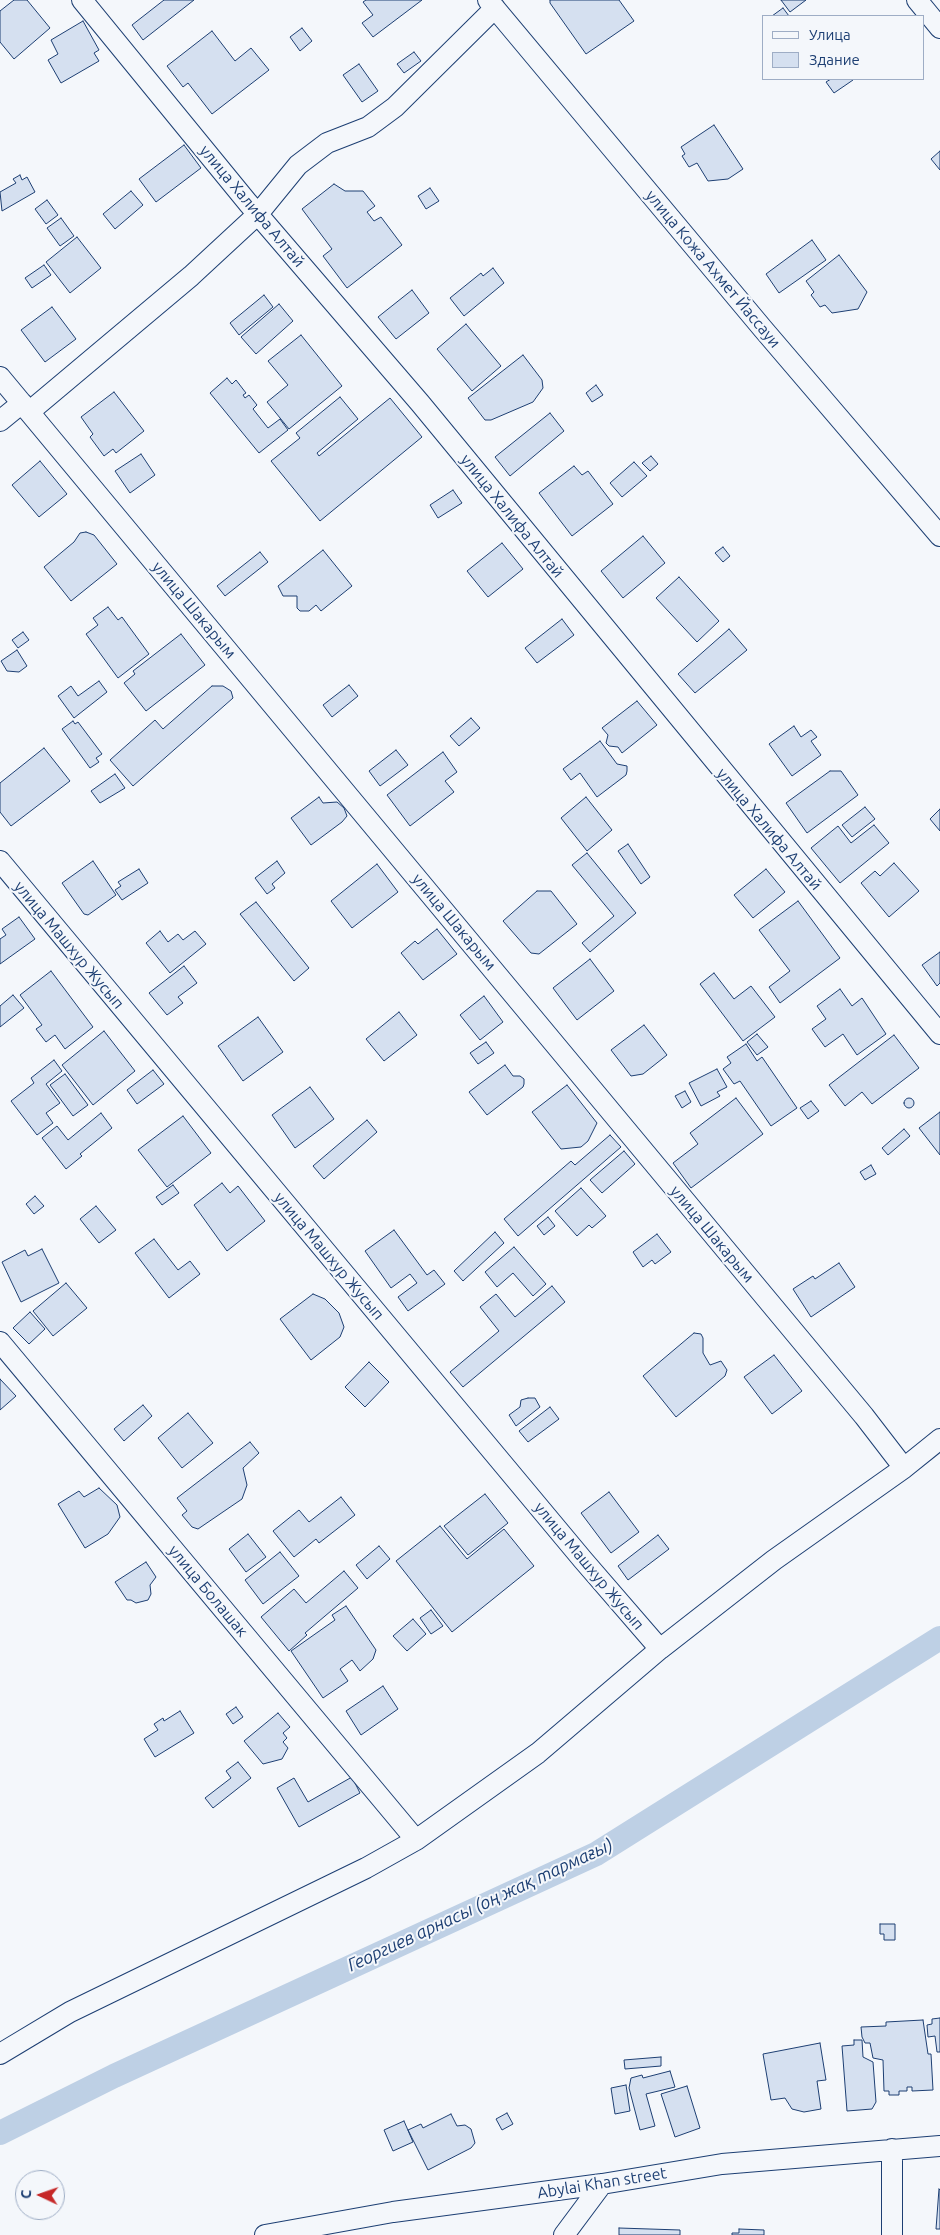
<!DOCTYPE html>
<meta charset="utf-8">
<style>
body{margin:0}
#map{position:relative;width:940px;height:2235px;overflow:hidden;background:#f4f7fb;font-family:Ubuntu,sans-serif}
canvas{display:block}
.legend{position:absolute;left:762px;top:15px;width:162px;height:65px;box-sizing:border-box;background:#f4f7fb;border:1px solid #9eadc5;margin:0;padding:6px 9px;list-style:none;font-size:15px;color:#1d3f73}
.legend li{display:flex;align-items:center;gap:10px;height:25px}
.legend b{width:25px;border:1px solid #9eadc5}
.north{position:absolute;left:15px;top:2170px;width:50px;height:50px;box-sizing:border-box;background:#f4f7fb;border:1px solid #9eadc5;border-radius:50%;rotate:273deg;font-size:14px;font-weight:700;line-height:20px;text-align:center;color:#1d3f73}
.north::after{content:'';display:block;margin:auto;width:18px;height:22px;background:#c62828;clip-path:polygon(50% 0,100% 100%,50% 72%,0 100%)}
</style>
<div id="map">
<canvas width="940" height="2235"></canvas>
<ul class="legend">
<li><b style="height:6px;background:#f4f7fb"></b>Улица</li>
<li><b style="height:14px;background:#d5e0f0"></b>Здание</li>
</ul>
<div class="north">С</div>
</div>
<script>
const g = document.querySelector('canvas').getContext('2d');
g.lineJoin = 'round';
const poly = rows => new Path2D(rows.map(r => 'M' + r).join(''));
function trace(path, color, width, dash) { g.strokeStyle = color; g.lineWidth = width; g.lineCap = dash ? 'butt' : 'round'; g.setLineDash(dash || []); g.stroke(path); }
function paint(path, color) { g.fillStyle = color; g.fill(path, 'evenodd'); }
function label(font, color, halo, rows, align = 'center') {
  g.font = font + ' Ubuntu,sans-serif'; g.lineWidth = 4; g.setLineDash([]); g.textBaseline = 'middle'; g.strokeStyle = halo; g.fillStyle = color; for (const [text, x, y, turn = 0] of rows) {
    g.save(); g.translate(x, y); g.rotate((+turn || 0) * Math.PI / 180); g.textAlign = isNaN(turn) ? turn : align; if (halo) g.strokeText(text, 0, 0); g.fillText(text, 0, 0); g.restore();
  }
}
trace(poly([
 [0,2133,114,2076,596,1854,940,1638]
]), '#bed0e5', 24);
const building = poly([
 [14,0,27,0,50,28,14,59,0,42,0,11,14,0],
 [164,0,194,0,143,40,132,25,164,0],
 [366,0,422,0,373,37,362,23,373,15,363,2,366,0],
 [550,0,619,0,634,21,586,54,550,3,550,0],
 [781,0,806,0,790,12,781,0],
 [783,8,789,16,772,16,783,8],
 [83,21,99,50,94,53,99,61,61,83,48,60,58,54,51,40,83,21],
 [302,28,312,41,300,51,290,37,302,28],
 [212,31,235,61,251,48,269,70,212,114,188,83,183,87,167,66,212,31],
 [414,52,421,61,404,73,397,64,414,52],
 [359,64,378,91,362,102,343,75,359,64],
 [831,79,852,79,853,80,834,93,826,82,831,79],
 [714,125,743,169,728,179,708,181,697,163,689,167,682,156,685,154,681,147,714,125],
 [184,145,201,168,156,202,139,179,184,145],
 [940,151,940,170,931,159,940,151],
 [20,175,22,180,27,177,35,192,2,211,0,192,16,183,13,179,20,175],
 [334,184,345,191,363,191,375,206,367,212,374,221,381,217,402,245,347,288,323,256,332,249,302,209,334,184],
 [430,188,439,201,426,209,418,196,430,188],
 [131,191,143,205,115,229,103,214,131,191],
 [47,200,58,215,46,224,35,209,47,200],
 [61,218,74,236,60,246,47,228,61,218],
 [77,237,101,268,70,293,46,262,77,237],
 [812,240,826,260,779,293,766,274,812,240],
 [839,255,867,292,858,309,832,313,825,305,820,307,811,295,814,292,806,281,839,255],
 [44,265,51,275,32,288,25,278,44,265],
 [493,268,504,283,464,316,450,298,481,273,483,276,493,268],
 [412,290,429,313,396,339,378,317,412,290],
 [264,295,273,307,239,335,230,323,264,295],
 [279,304,293,321,256,354,241,337,279,304],
 [52,307,76,339,45,362,21,330,52,307],
 [466,324,501,366,472,391,437,349,466,324],
 [301,335,342,386,289,429,267,402,288,385,268,361,301,335],
 [523,355,542,380,543,388,533,402,491,420,485,420,468,398,523,355],
 [227,378,232,384,236,380,246,393,243,395,245,398,249,395,257,405,253,409,268,428,280,419,288,430,259,453,210,393,227,378],
 [596,385,603,395,592,402,586,393,596,385],
 [114,392,144,431,116,453,113,449,104,456,90,437,93,434,81,417,114,392],
 [340,397,358,419,317,453,319,456,390,398,422,437,320,521,271,461,300,438,296,433,340,397],
 [550,413,564,431,510,476,495,457,550,413],
 [141,454,155,475,130,493,115,471,141,454],
 [651,456,658,464,650,471,642,463,651,456],
 [40,461,67,494,39,517,12,485,40,461],
 [634,462,647,476,622,497,610,483,634,462],
 [574,466,582,475,588,471,613,504,572,536,539,493,574,466],
 [453,490,462,503,438,518,430,505,453,490],
 [86,532,94,535,117,564,71,601,44,567,74,542,80,533,86,532],
 [643,536,665,563,623,598,601,571,643,536],
 [502,543,523,569,488,597,467,571,502,543],
 [723,547,730,556,723,562,715,553,723,547],
 [323,550,352,586,321,611,316,605,309,611,300,611,297,608,297,596,283,596,278,586,323,550],
 [260,552,268,562,225,596,217,586,260,552],
 [679,577,719,621,697,642,656,598,679,577],
 [108,607,118,620,122,617,149,654,118,678,86,634,98,625,93,618,108,607],
 [562,619,574,635,537,663,525,648,562,619],
 [729,629,747,650,695,693,678,674,729,629],
 [23,632,29,640,18,648,12,640,23,632],
 [181,634,205,665,146,711,124,683,135,674,133,671,181,634],
 [17,650,27,666,19,672,7,671,1,661,17,650],
 [99,681,107,692,74,718,58,696,71,686,78,696,99,681],
 [349,685,358,696,332,717,323,705,349,685],
 [212,686,223,686,231,691,233,698,133,786,110,760,155,720,163,729,212,686],
 [637,701,657,725,622,753,618,747,609,746,606,743,608,735,602,728,637,701],
 [471,718,480,728,459,746,450,736,471,718],
 [73,721,75,724,78,722,102,754,96,758,99,762,90,768,62,729,73,721],
 [794,726,801,737,811,730,817,737,811,741,821,755,792,776,769,744,794,726],
 [600,741,617,764,627,766,627,771,626,775,597,797,580,773,571,780,563,769,600,741],
 [44,748,70,781,11,826,0,812,0,783,44,748],
 [396,750,408,765,380,786,369,771,396,750],
 [443,752,457,772,445,781,454,792,410,826,387,795,443,752],
 [830,771,841,771,858,795,807,833,786,803,830,771],
 [115,774,125,788,100,803,91,791,115,774],
 [319,797,323,803,337,802,344,808,347,816,342,822,311,845,291,818,319,797],
 [586,797,612,830,587,851,561,818,586,797],
 [865,807,875,819,852,837,842,825,865,807],
 [940,809,940,831,930,819,940,809],
 [874,825,889,843,840,883,811,848,838,826,851,843,874,825],
 [628,844,650,877,641,884,618,851,628,844],
 [587,853,636,913,590,952,582,943,614,916,572,865,587,853],
 [93,861,116,895,88,915,84,914,62,883,93,861],
 [277,861,285,873,272,884,275,888,267,894,255,878,277,861],
 [894,863,919,891,889,917,861,883,875,871,880,876,894,863],
 [377,864,398,892,352,928,331,901,377,864],
 [139,869,148,883,122,900,115,890,121,886,118,882,139,869],
 [766,869,785,892,753,918,734,895,766,869],
 [537,891,551,891,577,924,539,954,531,953,503,921,537,891],
 [798,901,840,958,780,1003,769,987,790,971,759,930,798,901],
 [256,902,309,968,294,981,240,914,256,902],
 [19,917,35,939,0,964,0,939,6,935,2,929,19,917],
 [437,929,457,954,423,980,401,953,415,941,418,944,437,929],
 [160,931,168,942,178,934,183,940,195,931,206,944,170,973,146,943,160,931],
 [940,952,940,983,937,986,922,965,940,952],
 [590,959,614,991,577,1020,553,988,590,959],
 [184,966,197,983,178,997,183,1003,167,1015,149,993,184,966],
 [51,971,93,1027,65,1049,55,1035,46,1042,36,1029,42,1025,20,995,51,971],
 [714,973,734,999,751,986,775,1017,743,1041,700,984,714,973],
 [840,989,852,1006,862,998,886,1034,857,1055,843,1034,825,1047,812,1029,826,1019,817,1006,840,989],
 [13,995,24,1008,0,1027,0,1006,13,995],
 [484,996,503,1022,480,1040,460,1015,484,996],
 [399,1012,417,1035,384,1061,366,1039,399,1012],
 [258,1017,283,1052,243,1081,218,1046,258,1017],
 [644,1025,667,1055,643,1074,631,1076,611,1050,644,1025],
 [104,1031,135,1071,93,1105,62,1065,104,1031],
 [757,1034,768,1047,757,1055,747,1042,757,1034],
 [894,1035,919,1068,872,1104,862,1092,845,1106,829,1085,894,1035],
 [486,1042,494,1053,478,1064,470,1053,486,1042],
 [746,1044,757,1061,762,1057,797,1108,771,1126,740,1081,734,1084,723,1069,731,1063,727,1057,746,1044],
 [54,1060,62,1071,46,1084,60,1103,46,1113,53,1123,37,1135,11,1101,34,1083,31,1078,54,1060],
 [505,1065,513,1076,520,1076,524,1079,524,1084,523,1087,487,1115,469,1092,505,1065],
 [717,1069,727,1087,717,1092,720,1096,701,1106,689,1083,717,1069],
 [153,1070,164,1084,137,1104,127,1090,153,1070],
 [65,1074,88,1105,73,1116,50,1085,65,1074],
 [567,1085,597,1123,588,1141,581,1147,561,1149,532,1112,567,1085],
 [310,1087,334,1119,295,1148,272,1115,310,1087],
 [685,1091,691,1102,682,1108,675,1096,685,1091],
 [736,1098,763,1134,691,1188,673,1163,698,1144,690,1133,736,1098],
 '904 1103a5 5 0 1 1 10 0a5 5 0 1 1-10 0Z',
 [811,1101,819,1111,808,1119,800,1108,811,1101],
 [940,1112,940,1155,919,1128,940,1112],
 [101,1113,112,1128,80,1154,82,1156,66,1169,42,1138,57,1126,68,1140,101,1113],
 [183,1116,211,1153,167,1187,138,1150,183,1116],
 [367,1120,377,1132,324,1179,313,1166,367,1120],
 [904,1129,910,1136,888,1155,882,1148,904,1129],
 [610,1135,621,1147,518,1236,504,1219,571,1161,575,1165,610,1135],
 [624,1151,635,1164,602,1193,590,1180,624,1151],
 [871,1165,876,1174,865,1180,860,1172,871,1165],
 [222,1183,230,1193,238,1186,265,1221,227,1251,194,1205,222,1183],
 [173,1185,179,1193,162,1205,156,1197,173,1185],
 [581,1188,606,1216,592,1228,589,1225,577,1236,555,1211,581,1188],
 [35,1196,44,1206,34,1214,26,1204,35,1196],
 [96,1206,116,1230,99,1243,80,1219,96,1206],
 [548,1217,555,1226,544,1235,537,1226,548,1217],
 [394,1230,427,1275,434,1270,445,1284,408,1311,398,1297,417,1283,410,1274,391,1288,365,1251,394,1230],
 [495,1232,504,1243,463,1281,454,1271,495,1232],
 [657,1234,671,1252,655,1264,652,1260,643,1267,633,1252,657,1234],
 [154,1239,178,1270,190,1261,200,1274,169,1298,135,1253,154,1239],
 [514,1247,546,1284,533,1296,513,1273,497,1287,485,1272,514,1247],
 [42,1249,59,1283,21,1302,2,1262,25,1250,28,1256,42,1249],
 [839,1263,855,1287,811,1317,793,1289,813,1276,815,1279,839,1263],
 [66,1283,87,1308,53,1336,33,1311,66,1283],
 [552,1286,565,1302,463,1387,450,1372,499,1331,480,1307,496,1294,515,1317,552,1286],
 [313,1294,325,1299,339,1313,344,1327,340,1337,311,1360,280,1319,313,1294],
 [30,1312,45,1329,29,1344,13,1328,30,1312],
 [694,1333,701,1334,703,1338,703,1353,710,1365,721,1361,727,1370,725,1376,676,1417,643,1376,694,1333],
 [774,1355,802,1391,772,1414,744,1377,774,1355],
 [369,1362,389,1382,365,1407,345,1387,369,1362],
 [0,1379,16,1396,0,1410,0,1379],
 [528,1398,535,1398,540,1407,516,1426,509,1415,520,1407,521,1400,528,1398],
 [143,1405,152,1416,124,1441,114,1429,143,1405],
 [550,1407,559,1419,528,1442,519,1431,550,1407],
 [188,1413,213,1443,182,1468,158,1438,188,1413],
 [250,1442,259,1453,243,1468,247,1485,242,1499,198,1529,192,1527,182,1515,187,1511,177,1498,250,1442],
 [99,1488,117,1505,120,1517,108,1534,85,1548,58,1504,79,1491,84,1497,99,1488],
 [609,1492,639,1532,611,1553,581,1513,609,1492],
 [485,1494,508,1523,468,1555,444,1526,485,1494],
 [341,1497,355,1515,319,1543,316,1539,294,1557,273,1531,299,1510,309,1522,341,1497],
 [440,1526,467,1559,504,1529,534,1566,452,1632,396,1561,440,1526],
 [248,1534,266,1557,246,1572,229,1549,248,1534],
 [658,1535,669,1549,628,1580,618,1566,658,1535],
 [379,1546,390,1559,367,1579,356,1565,379,1546],
 [280,1552,299,1576,263,1604,245,1580,280,1552],
 [146,1562,156,1577,150,1585,151,1594,148,1600,136,1603,131,1600,127,1600,115,1582,146,1562],
 [344,1571,358,1588,305,1633,307,1635,289,1651,261,1617,294,1589,306,1603,344,1571],
 [346,1606,376,1650,373,1659,360,1671,352,1660,340,1669,348,1681,323,1698,291,1651,335,1620,332,1615,346,1606],
 [431,1610,443,1626,431,1634,420,1618,431,1610],
 [413,1619,426,1634,407,1651,393,1636,413,1619],
 [383,1686,398,1709,361,1735,346,1711,383,1686],
 [236,1707,243,1717,233,1724,226,1714,236,1707],
 [180,1711,194,1733,155,1757,144,1739,158,1730,154,1724,163,1718,164,1721,180,1711],
 [278,1713,290,1727,283,1733,287,1738,283,1742,288,1748,282,1759,263,1764,244,1741,278,1713],
 [238,1762,251,1778,213,1808,205,1798,231,1778,226,1771,238,1762],
 [352,1777,360,1793,299,1827,277,1788,294,1778,308,1802,352,1777],
 [880,1924,895,1924,895,1940,884,1940,884,1934,880,1934,880,1924],
 [940,2018,940,2052,937,2052,935,2036,928,2037,927,2025,932,2024,932,2019,940,2018],
 [923,2020,928,2054,931,2054,933,2090,912,2091,912,2087,907,2087,907,2091,899,2091,899,2095,889,2095,889,2091,884,2091,883,2060,873,2058,870,2043,865,2043,862,2037,861,2027,886,2026,886,2022,923,2020],
 [854,2040,862,2040,863,2057,873,2062,876,2102,872,2109,847,2111,842,2046,854,2045,854,2040],
 [820,2043,826,2080,817,2081,821,2109,804,2112,792,2109,785,2098,771,2100,763,2054,820,2043],
 [661,2057,661,2066,625,2069,624,2060,661,2057],
 [670,2071,675,2087,646,2094,655,2126,640,2130,629,2088,631,2078,642,2075,643,2078,670,2071],
 [626,2085,630,2111,615,2114,611,2088,626,2085],
 [687,2086,700,2128,675,2137,661,2094,687,2086],
 [507,2113,513,2124,502,2130,496,2119,507,2113],
 [451,2114,457,2126,465,2125,471,2129,475,2143,471,2148,428,2170,408,2130,421,2124,423,2128,451,2114],
 [404,2121,413,2142,393,2151,384,2130,404,2121],
 [939,2189,940,2190,940,2229,936,2229,939,2189],
 [619,2228,680,2230,680,2235,619,2235,619,2228],
 [739,2229,764,2230,764,2235,732,2235,732,2233,739,2233,739,2229]
]);
paint(building, '#d5e0f0');
trace(building, '#1d3f73', 1);
const street = poly([
 [82,0,248,203,420,403,940,1034],
 [488,0,763,329,940,536],
 [917,0,940,28],
 [0,377,864,1416,904,1468],
 [29,412,191,276,258,214,298,165,327,143,368,127,395,107,495,8],
 [0,421,22,403],
 [0,861,583,1560,660,1649],
 [0,1342,416,1840],
 [0,2054,70,2012,366,1868,416,1840,538,1753,660,1649,774,1560,904,1468,940,1439],
 [892,2149,892,2235],
 [265,2235,393,2212,602,2184,722,2164,940,2146],
 [564,2235,602,2184]
]);
trace(street, '#1d3f73', 22);
trace(street, '#f4f7fb', 20);
label('16px', '#1d3f73', '#f4f7fb', [
 ["улица Халифа Алтай",252,206,50],
 ["улица Кожа Ахмет Йассауи",713,269,50],
 ["улица Халифа Алтай",512,516,51],
 ["улица Шакарым",194,610,50],
 ["улица Халифа Алтай",769,829,50],
 ["улица Шакарым",454,922,50],
 ["улица Машхур Жусып",69,945,50],
 ["улица Шакарым",712,1234,50],
 ["улица Машхур Жусып",329,1256,50],
 ["улица Машхур Жусып",589,1566,50],
 ["улица Болашак",208,1591,50],
 ["Abylai Khan street",602,2183,-9]
]);
label('italic 18px', '#1d3f73', '#f4f7fb', [
 ["Георгиев арнасы (оң жақ тармағы)",480,1905,-25]
]);
</script>
